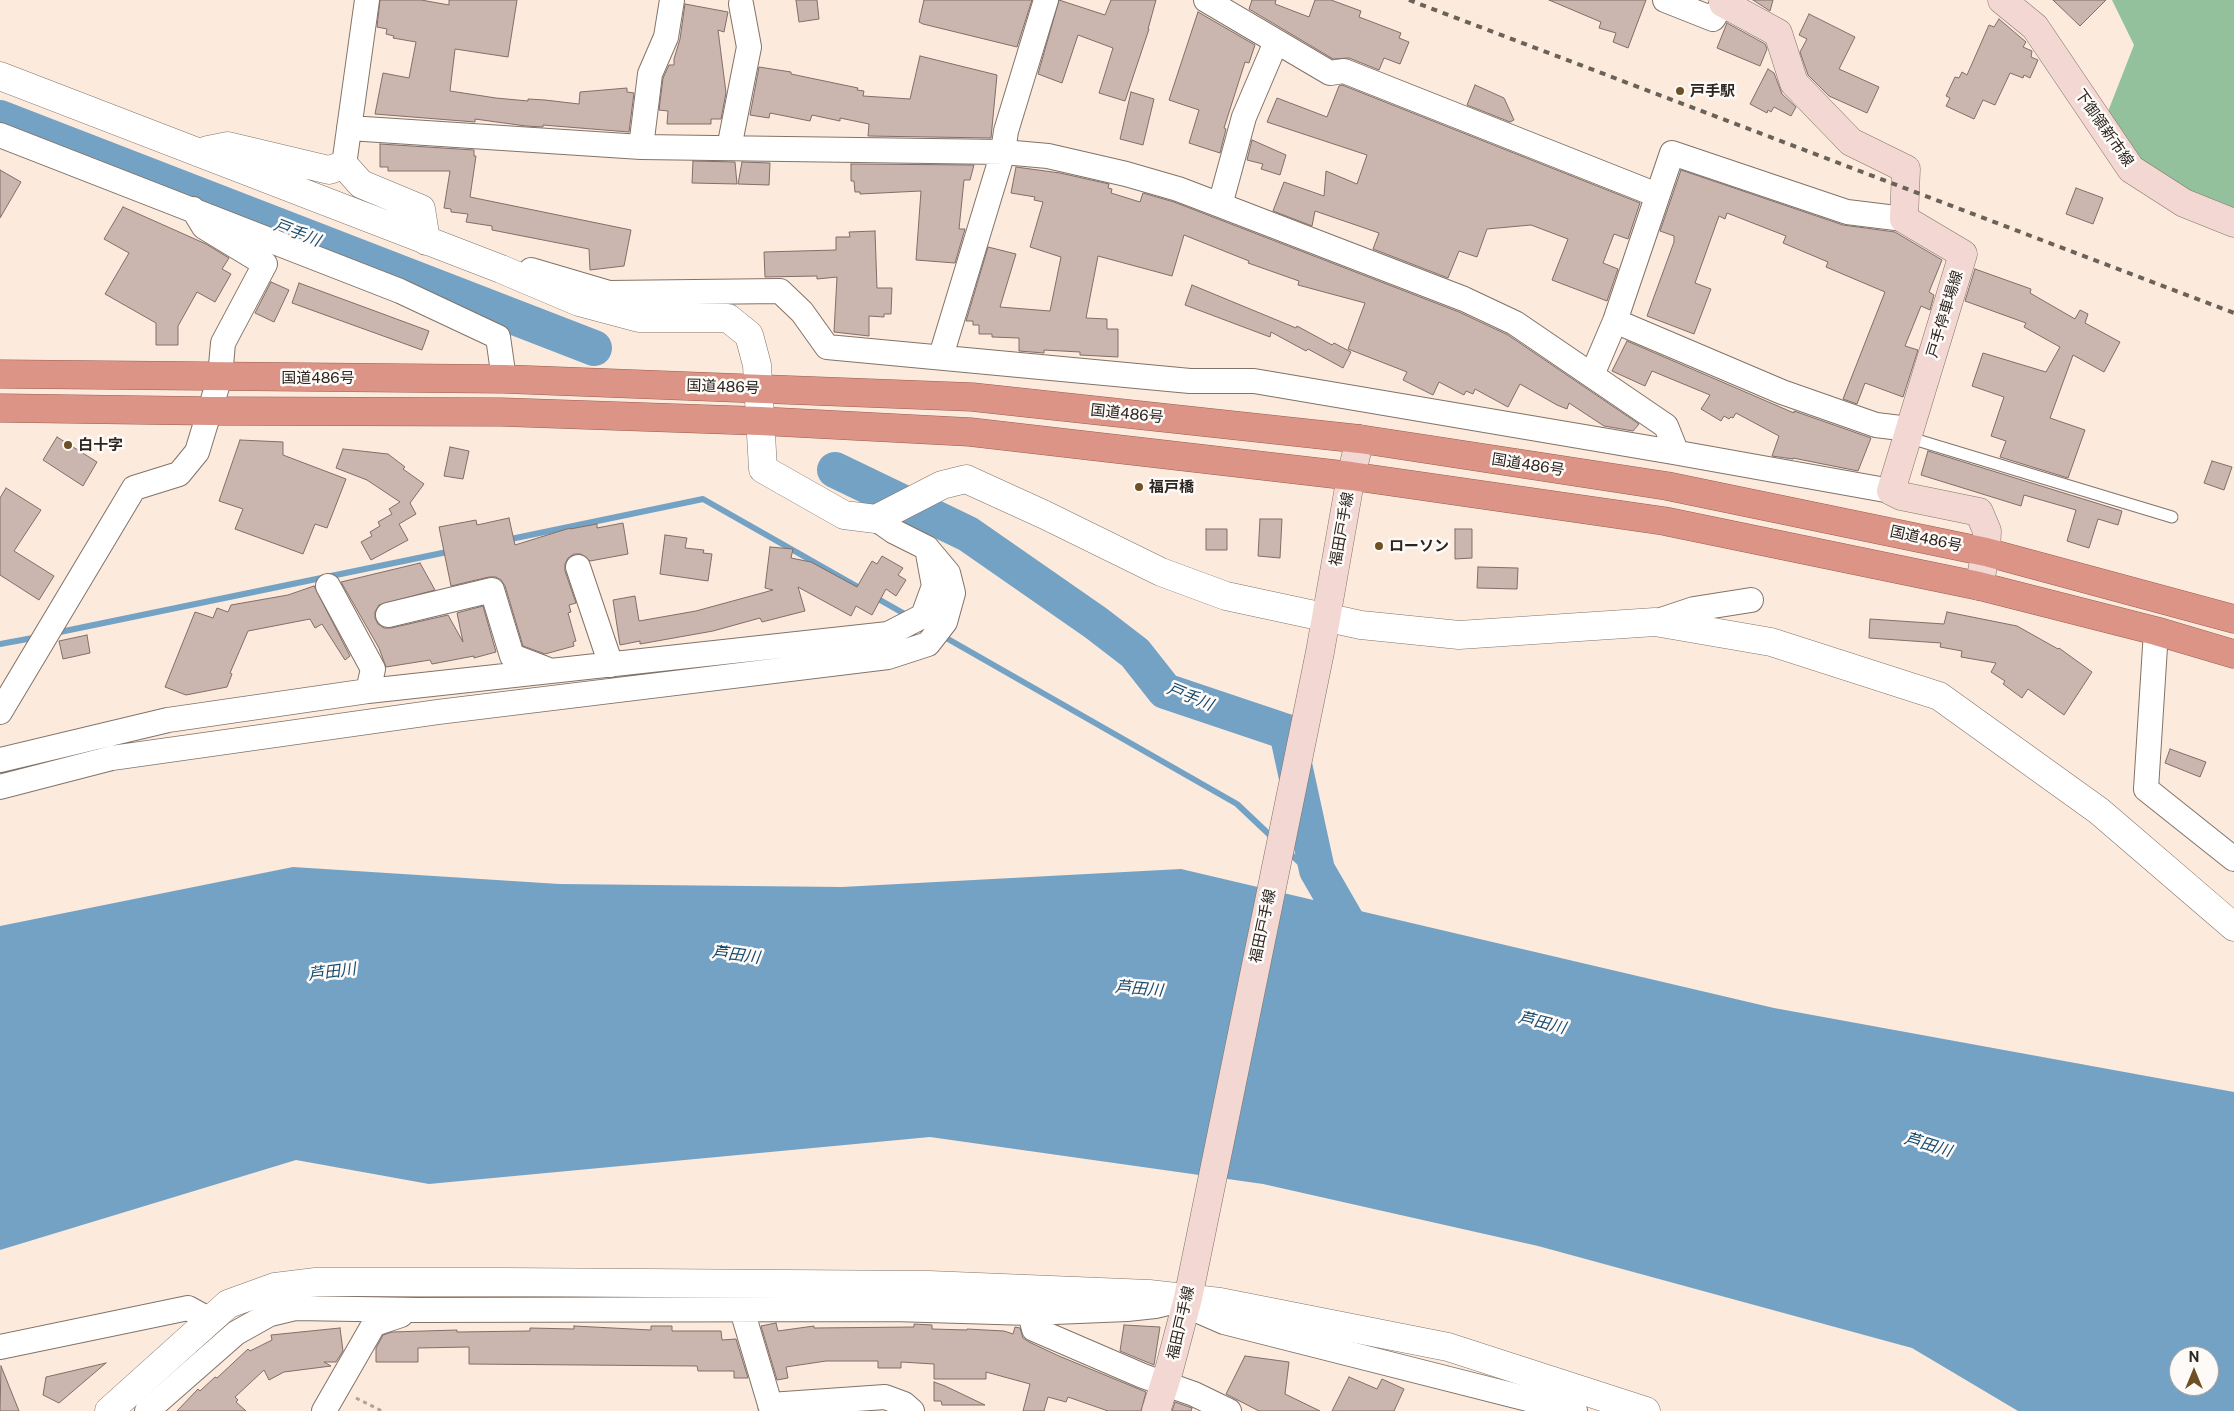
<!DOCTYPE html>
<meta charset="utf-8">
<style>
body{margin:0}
#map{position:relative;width:2234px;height:1411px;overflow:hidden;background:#fceadd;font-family:"Public Sans",sans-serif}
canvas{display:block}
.north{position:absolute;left:2169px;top:1346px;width:50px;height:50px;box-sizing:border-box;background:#fefaf8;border:1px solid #aaa5a2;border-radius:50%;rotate:0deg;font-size:14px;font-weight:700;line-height:20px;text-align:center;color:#2c2621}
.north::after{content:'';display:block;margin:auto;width:18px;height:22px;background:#6d5024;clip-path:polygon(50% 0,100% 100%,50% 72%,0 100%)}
</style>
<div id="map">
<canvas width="2234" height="1411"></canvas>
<div class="north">N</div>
</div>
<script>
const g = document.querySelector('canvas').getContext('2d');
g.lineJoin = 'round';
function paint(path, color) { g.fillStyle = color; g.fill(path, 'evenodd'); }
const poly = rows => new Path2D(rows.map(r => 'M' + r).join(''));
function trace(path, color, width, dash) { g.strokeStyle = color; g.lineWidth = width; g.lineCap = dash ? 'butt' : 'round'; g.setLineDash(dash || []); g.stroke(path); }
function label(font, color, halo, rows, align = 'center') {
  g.font = font + ' "Public Sans","Noto Sans JP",sans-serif'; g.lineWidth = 5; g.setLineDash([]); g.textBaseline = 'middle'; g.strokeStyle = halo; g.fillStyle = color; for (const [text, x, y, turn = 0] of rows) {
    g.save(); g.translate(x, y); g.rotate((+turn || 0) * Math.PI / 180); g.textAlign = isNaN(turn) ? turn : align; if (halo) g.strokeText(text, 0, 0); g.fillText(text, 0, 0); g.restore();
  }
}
paint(poly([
 [2112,0,2234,0,2234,216,2152,174,2107,114,2134,45]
]), '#93c19c');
paint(poly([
 [293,867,559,884,842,887,1181,869,1774,1008,2234,1092,2234,1411,2018,1411,1912,1348,1538,1246,1263,1184,930,1137,429,1184,296,1160,0,1250,0,926],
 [2179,1356,2209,1356,2209,1386,2179,1386]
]), '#73a2c5');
trace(poly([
 [506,540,703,499,865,591],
 [873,596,910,617],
 [55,633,452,551],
 [941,635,1237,804,1274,839],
 [0,644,38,637],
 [1287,851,1309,871,1335,911]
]), '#73a2c5', 6);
trace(poly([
 [0,118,594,348],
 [835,470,968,534,1096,623,1135,653,1165,691,1287,732,1317,870,1362,948]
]), '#73a2c5', 36);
const building = poly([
 [380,0,421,0,449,5,449,0,517,0,508,57,455,49,450,91,496,98,528,101,528,99,545,100,579,104,580,92,627,88,627,92,634,93,629,132,543,125,543,127,526,126,475,119,475,122,375,114,383,73,409,78,416,42,393,38,394,36,386,34,387,29,377,27,380,0],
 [796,0,817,0,819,19,799,22,796,0],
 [924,0,1032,0,1017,47,923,24,919,22,924,0],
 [1059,0,1105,15,1111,0,1156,0,1148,29,1149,29,1125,101,1099,93,1113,48,1078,35,1062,83,1038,74,1059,0],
 [1252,0,1276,0,1275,4,1309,17,1315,0,1331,0,1361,11,1359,17,1401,33,1399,38,1409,42,1400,64,1384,58,1379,70,1349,58,1333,59,1249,9,1252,0],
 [1549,0,1646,0,1628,48,1613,42,1616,33,1599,28,1601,22,1549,0],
 [1753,0,1773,0,1770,11,1753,0],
 [2053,0,2106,0,2080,26,2053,0],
 [685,4,728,12,724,32,718,30,726,93,721,119,711,119,711,124,667,124,668,111,659,110,663,78,669,65,674,65,674,59,680,39,685,4],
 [1198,12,1255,45,1249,63,1245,62,1224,128,1226,129,1220,153,1189,143,1199,110,1169,100,1198,12],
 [1809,14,1855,37,1839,69,1879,87,1867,113,1829,96,1808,75,1800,52,1807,39,1799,35,1809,14],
 [1999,19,2026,42,2023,47,2032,51,2031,57,2038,60,2030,78,2024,75,2023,78,2010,73,1995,105,1983,100,1974,119,1946,106,1950,98,1946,96,1955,77,1959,78,1962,72,1967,75,1989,25,1994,27,1999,19],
 [1727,23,1765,44,1767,49,1760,66,1717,48,1727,23],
 [920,56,997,75,991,138,868,136,869,124,840,118,840,121,812,115,810,121,770,113,769,118,750,115,759,67,791,72,791,74,858,88,857,90,864,91,863,96,910,99,920,56],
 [1768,69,1774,73,1782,94,1796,107,1791,116,1774,107,1771,112,1768,110,1767,113,1750,104,1768,69],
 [1342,85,1640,203,1628,239,1614,234,1603,263,1618,269,1607,301,1552,280,1568,239,1531,225,1487,229,1477,257,1459,251,1448,278,1373,249,1379,233,1315,211,1312,226,1273,211,1284,182,1324,196,1326,171,1357,184,1367,155,1267,122,1277,98,1327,117,1339,86,1342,85],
 [1475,85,1504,98,1514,120,1510,122,1467,105,1475,85],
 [1131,92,1154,99,1143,145,1120,139,1131,92],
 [1252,140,1286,155,1280,175,1261,169,1263,164,1247,160,1252,140],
 [380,144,474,150,474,156,476,156,470,197,631,230,624,266,590,270,589,249,492,230,492,226,466,222,468,214,451,212,451,209,444,208,450,171,388,171,388,167,380,167,380,144],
 [693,161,735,162,737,184,692,183,693,161],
 [742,162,770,163,769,185,738,184,742,162],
 [851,164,974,165,970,180,964,180,959,229,965,229,955,263,916,260,921,191,860,194,860,192,855,192,854,181,851,181,851,164],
 [1016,167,1060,173,1109,184,1108,188,1112,189,1111,193,1140,202,1143,193,1174,202,1459,312,1508,335,1639,424,1633,431,1604,426,1569,403,1567,409,1557,405,1520,384,1508,407,1475,389,1473,394,1466,391,1464,395,1439,382,1433,395,1403,380,1407,372,1348,349,1365,303,1298,285,1299,281,1248,263,1249,261,1184,235,1172,276,1098,256,1086,318,1107,319,1107,329,1118,329,1118,357,1080,355,1080,352,1044,350,1044,353,1019,351,1019,338,992,337,992,334,979,334,979,325,973,325,973,321,966,321,988,247,1016,254,1000,307,1050,311,1061,257,1030,247,1043,202,1034,200,1035,197,1011,193,1016,167],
 [0,170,21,182,0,218,0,170],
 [1681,170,1843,225,1895,232,1942,260,1929,292,1934,295,1930,310,1921,306,1905,346,1918,350,1903,397,1865,383,1857,404,1843,399,1885,292,1826,267,1828,262,1783,243,1786,236,1727,213,1725,219,1719,216,1695,283,1711,289,1694,334,1647,316,1674,242,1674,236,1660,231,1681,170],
 [2076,188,2103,198,2093,224,2066,214,2076,188],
 [123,207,206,244,229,258,222,269,231,274,215,302,197,292,178,326,178,345,156,345,156,323,105,294,129,253,104,239,123,207],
 [875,231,877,288,892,288,891,314,884,314,884,317,869,316,869,336,834,332,837,277,817,279,817,276,765,277,764,252,836,250,836,237,850,237,849,232,875,231],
 [1975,269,2031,289,2030,293,2075,319,2080,310,2088,314,2085,323,2120,342,2104,372,2073,355,2050,418,2085,430,2068,478,2000,457,2006,441,1991,436,2004,397,1972,386,1983,353,2046,372,2060,347,2024,327,2026,323,1965,301,1975,269],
 [271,282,289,290,274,322,255,313,271,282],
 [299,283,429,331,422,350,292,303,299,283],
 [1192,285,1296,328,1297,326,1332,345,1334,343,1351,352,1343,368,1308,349,1306,351,1271,332,1270,337,1185,305,1192,285],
 [1627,341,1794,413,1794,411,1871,438,1858,471,1793,458,1793,459,1772,456,1779,436,1736,413,1733,418,1731,417,1729,419,1724,416,1721,421,1701,409,1710,395,1652,371,1645,386,1612,371,1627,341],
 [57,437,97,462,83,486,43,460,57,437],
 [240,440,283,442,283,455,346,479,327,528,315,524,303,554,235,529,243,509,219,501,240,440],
 [450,447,469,451,463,479,444,476,450,447],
 [343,449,388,454,405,467,403,469,424,484,410,503,416,514,399,524,408,540,371,560,361,542,372,536,370,532,380,526,378,522,392,514,389,509,400,502,367,480,336,468,343,449],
 [1928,451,2122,511,2118,525,2098,519,2089,548,2067,541,2076,510,2024,495,2021,506,1921,475,1928,451],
 [2212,461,2232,467,2224,490,2204,483,2212,461],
 [6,488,41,510,14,551,54,576,39,600,0,575,0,498,6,488],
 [509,518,515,545,570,528,570,529,597,524,597,528,623,523,628,554,590,561,581,554,574,554,568,558,565,564,565,571,576,603,569,605,571,612,568,613,576,641,573,642,574,646,545,654,523,646,505,586,501,580,496,577,489,577,451,586,439,527,476,520,477,525,509,518],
 [1260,519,1282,519,1280,558,1258,556,1260,519],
 [1206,529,1227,529,1227,550,1206,550,1206,529],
 [1455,529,1472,529,1472,558,1455,559,1455,529],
 [665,535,687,538,685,548,704,550,703,553,712,554,708,581,660,574,665,535],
 [770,547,793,549,791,558,811,562,857,587,872,561,877,564,882,556,903,568,898,575,906,580,896,596,886,589,872,615,856,606,851,616,798,587,805,611,762,622,760,618,713,631,640,644,640,641,620,645,613,600,635,596,639,621,696,611,773,590,765,588,770,547],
 [420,563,435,590,379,605,375,612,375,618,378,624,384,628,391,628,448,615,463,642,457,613,483,606,496,652,474,658,474,656,432,664,430,660,386,667,379,648,341,582,420,563],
 [1478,567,1518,568,1517,589,1477,588,1478,567],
 [314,586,350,656,345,660,322,624,315,628,310,619,248,631,230,673,232,674,227,687,186,695,165,687,195,612,213,618,217,608,228,612,231,605,288,595,314,586],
 [1947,612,2017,626,2058,649,2059,648,2092,672,2064,715,2028,689,2022,698,2003,684,2005,681,1991,672,1996,663,1961,657,1962,651,1940,647,1941,643,1869,638,1870,619,1944,624,1947,612],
 [87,635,90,653,63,659,59,641,87,635],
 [2170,749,2206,762,2200,777,2165,763,2170,749],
 [776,1323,778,1331,814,1326,814,1328,914,1327,914,1324,932,1325,932,1329,967,1330,967,1329,1004,1331,1013,1334,1015,1327,1020,1328,1023,1338,1029,1342,1059,1356,1146,1392,1141,1411,1108,1411,1068,1397,1066,1402,1048,1397,1044,1411,1023,1411,1030,1384,986,1372,986,1379,934,1379,934,1364,901,1362,901,1368,878,1368,878,1361,826,1361,786,1367,788,1378,777,1380,761,1326,776,1323],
 [1124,1325,1160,1327,1154,1365,1120,1351,1124,1325],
 [574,1326,651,1330,651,1326,672,1326,672,1331,721,1331,722,1340,736,1339,748,1378,734,1378,734,1371,698,1371,697,1366,469,1364,469,1347,418,1348,418,1362,376,1362,376,1348,383,1335,392,1332,457,1330,457,1332,530,1331,530,1328,574,1329,574,1326],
 [340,1328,343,1351,336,1362,324,1362,331,1366,284,1372,269,1380,264,1370,235,1397,238,1400,236,1402,246,1411,177,1411,198,1389,200,1391,215,1377,217,1378,248,1349,250,1351,272,1340,271,1335,340,1328],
 [1245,1356,1289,1362,1285,1394,1320,1411,1259,1411,1226,1394,1245,1356],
 [106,1363,59,1403,43,1395,46,1377,106,1363],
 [1,1366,19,1411,0,1411,1,1366],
 [1349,1377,1377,1389,1382,1379,1404,1389,1394,1411,1332,1411,1349,1377],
 [934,1382,945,1386,985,1405,942,1405,941,1401,934,1401,934,1382],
 [1175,1402,1192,1408,1191,1411,1172,1411,1175,1402]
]);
paint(building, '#cab5af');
trace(building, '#816e68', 1);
const service = poly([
 [1907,437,2172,517]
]);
const minor = poly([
 [1206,0,1330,73,1344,71,1657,195],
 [1665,0,1713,19,1723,3],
 [349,128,641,147,1003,152,1048,156,1126,174,1178,189,1220,205,1464,299,1515,323,1666,426,1674,446,1673,452],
 [0,135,400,291,498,337,504,379],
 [641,147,650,74,666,37,672,0],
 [729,148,749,47,741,4],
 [344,165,367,0],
 [1220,205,1244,117,1276,42],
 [531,270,609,293,780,291,802,312,827,347,1190,381,1254,381,1673,452,1891,491],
 [1615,321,1782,392,1876,425,1909,429],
 [941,356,1003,152,1006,131,1046,0],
 [1592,375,1615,321,1672,153,1847,212,1904,219],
 [578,567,611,665],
 [328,586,373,669,368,691],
 [388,615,492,590,512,656,546,669],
 [1655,622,1694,609,1751,600],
 [2156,631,2146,789,2234,859],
 [0,712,134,488,179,474,197,452,220,377,223,343,265,264,204,227,193,209],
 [0,760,168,720,368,691,888,634,923,616,934,586,927,548],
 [0,787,112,758,438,712,888,657,928,644,945,622,953,593,948,573,927,548,893,531,876,519],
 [742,1310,772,1411],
 [1030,1313,1034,1329,1143,1376,1194,1394,1229,1411],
 [0,1347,188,1308,210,1320],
 [770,1405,885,1397,904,1404,912,1411],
 [147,1411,236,1333,270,1314,295,1308,417,1310,893,1309,1030,1313,1127,1309,1155,1306,1188,1298,1201,1312,1224,1322,1575,1411],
 [324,1411,374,1324,401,1315]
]);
const tertiary = poly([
 [0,76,501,269,579,302,639,318,728,318,749,335,757,365,763,469,844,515,876,519,942,485,966,479,1045,515,1161,572,1226,596,1361,625,1459,635,1655,622,1771,642,1939,696,2099,811,2234,927],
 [208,150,228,146,329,170,344,165,361,184,421,209,426,241],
 [109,1411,228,1304,275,1287,316,1282,505,1282,929,1285,1149,1294,1220,1302,1448,1347,1646,1411]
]);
const secondary = poly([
 [1725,0,1723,3,1778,33,1794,83,1851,142,1906,169,1904,219,1963,254,1891,491,1901,496,1979,512,1987,531,1986,552,1979,586],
 [2002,0,2035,27,2131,169,2184,203,2234,223],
 [1156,1411,1169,1370,1188,1298,1320,652,1351,476,1360,439]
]);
const trunk = poly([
 [0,374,504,379,972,397,1360,439,1667,486,1986,552,2234,619],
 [0,408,210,411,501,412,760,421,970,432,1351,476,1664,521,1979,586,2156,631,2234,654]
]);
trace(service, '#827368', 13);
trace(minor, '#827368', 26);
trace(tertiary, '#827368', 29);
trace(secondary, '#827368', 29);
trace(trunk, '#995d4f', 29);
trace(poly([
 [356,1398,382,1411]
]), '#b0a298', 3, [4, 4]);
trace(service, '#fff', 11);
trace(minor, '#fff', 24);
trace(tertiary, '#fff', 28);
trace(secondary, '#f2d7d2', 28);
trace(trunk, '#dc9486', 28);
trace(poly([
 [1409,0,2234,313]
]), '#6a6159', 4, [6, 6]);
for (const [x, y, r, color] of [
 [1680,91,5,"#6d5024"],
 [68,445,5,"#6d5024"],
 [1139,487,5,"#6d5024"],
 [1379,546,5,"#6d5024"]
]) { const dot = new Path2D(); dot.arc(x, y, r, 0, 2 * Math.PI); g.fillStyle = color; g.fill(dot); trace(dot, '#fefaf8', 2); }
label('bold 15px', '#2c2621', '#fefaf8', [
 ["戸手駅",1690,91],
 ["白十字",78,445],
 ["福戸橋",1149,487],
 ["ローソン",1389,546]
], 'left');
label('15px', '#2c2621', '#fefaf8', [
 ["下御領新市線",2104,128,55],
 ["戸手停車場線",1945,314,-73],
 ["国道486号",318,378],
 ["国道486号",723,387,2],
 ["国道486号",1127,414,6],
 ["国道486号",1528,465,9],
 ["福田戸手線",1342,529,-80],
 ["国道486号",1926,539,12],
 ["福田戸手線",1263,926,-78],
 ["福田戸手線",1181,1323,-77]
]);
label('italic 16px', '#154c70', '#fefaf8', [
 ["戸手川",297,233,21],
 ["戸手川",1190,697,22],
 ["芦田川",736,955,7],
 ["芦田川",332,972,-7],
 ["芦田川",1139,989,5],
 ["芦田川",1542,1023,14],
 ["芦田川",1928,1145,17]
]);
</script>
